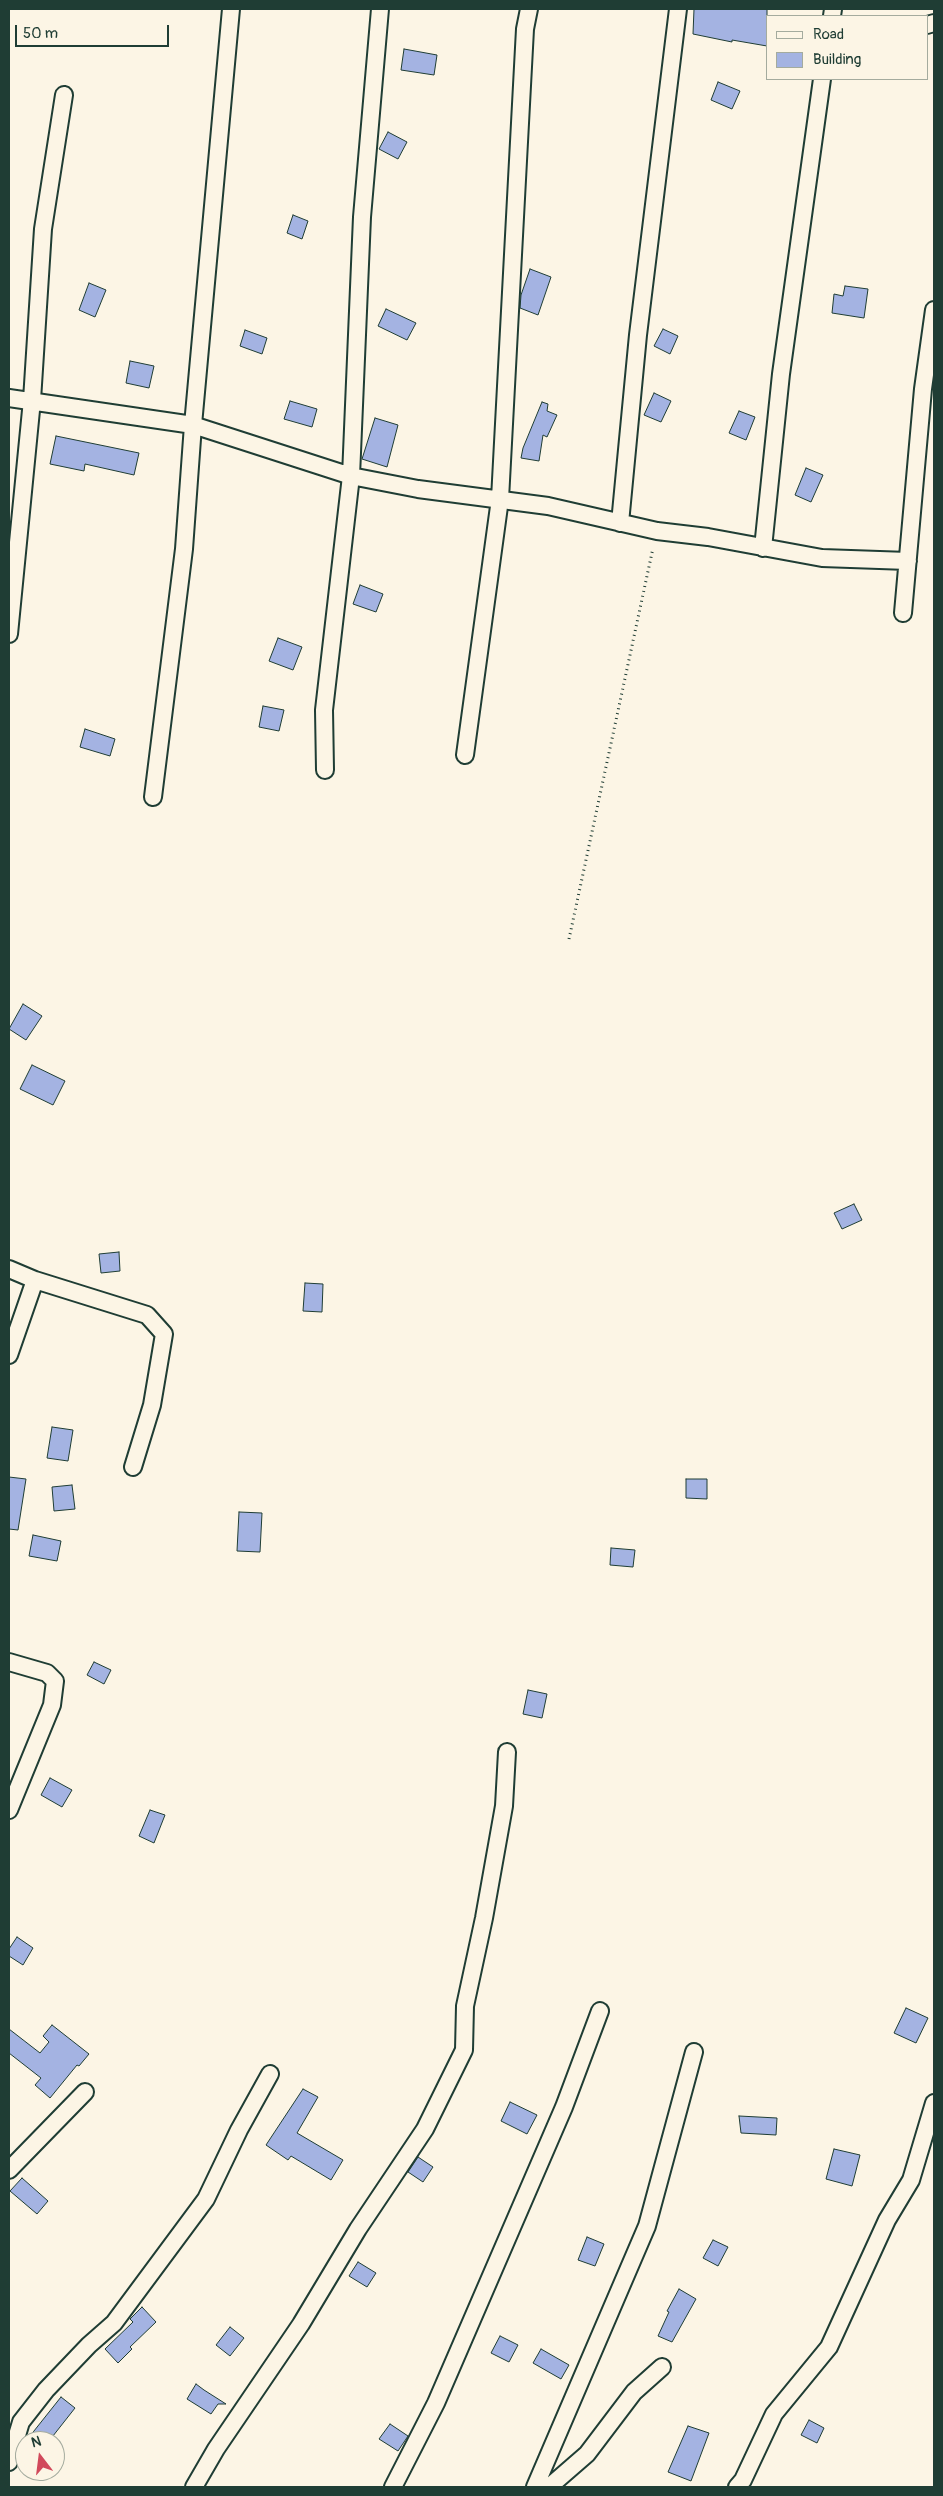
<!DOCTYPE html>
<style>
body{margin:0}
#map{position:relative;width:943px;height:2496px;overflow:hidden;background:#fcf5e5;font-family:Pangolin,sans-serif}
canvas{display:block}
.frame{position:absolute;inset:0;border:10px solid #1f3d34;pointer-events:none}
.legend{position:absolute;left:766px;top:15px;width:162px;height:65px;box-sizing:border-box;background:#fcf5e5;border:1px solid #a4ab9e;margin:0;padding:6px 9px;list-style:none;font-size:15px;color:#1f3d34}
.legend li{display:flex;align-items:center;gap:10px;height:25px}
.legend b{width:25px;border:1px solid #a4ab9e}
.north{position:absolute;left:15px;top:2431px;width:50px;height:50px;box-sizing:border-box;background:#fcf5e5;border:1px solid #a4ab9e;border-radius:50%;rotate:345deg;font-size:14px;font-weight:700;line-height:20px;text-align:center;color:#1f3d34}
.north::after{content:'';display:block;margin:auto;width:18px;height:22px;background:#d1495b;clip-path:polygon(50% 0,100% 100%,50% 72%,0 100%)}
.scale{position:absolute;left:15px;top:25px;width:154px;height:22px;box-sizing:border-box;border:2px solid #1f3d34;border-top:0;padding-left:6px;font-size:15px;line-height:18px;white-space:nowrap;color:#1f3d34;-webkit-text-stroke:4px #fcf5e5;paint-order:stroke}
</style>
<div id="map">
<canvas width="943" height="2496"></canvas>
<div class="frame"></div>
<ul class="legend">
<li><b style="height:6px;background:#fcf5e5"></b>Road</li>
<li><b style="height:14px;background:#a4b3e2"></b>Building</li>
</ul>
<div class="north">N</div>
<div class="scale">50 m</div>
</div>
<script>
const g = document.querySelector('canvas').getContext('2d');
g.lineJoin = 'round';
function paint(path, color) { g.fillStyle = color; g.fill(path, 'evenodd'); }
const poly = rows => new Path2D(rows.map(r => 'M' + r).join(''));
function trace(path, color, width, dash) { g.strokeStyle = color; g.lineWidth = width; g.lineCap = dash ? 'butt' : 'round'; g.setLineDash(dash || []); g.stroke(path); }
const building = poly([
 [694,9,767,9,767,46,732,40,732,42,693,34,694,9],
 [404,49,437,55,434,75,401,70,404,49],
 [718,82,740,91,732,109,711,100,718,82],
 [388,132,407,142,398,159,379,149,388,132],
 [293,215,308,221,302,239,287,233,293,215],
 [530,269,551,277,538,315,520,308,521,295,530,269],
 [89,283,106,290,95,317,79,310,89,283],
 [845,286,868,289,864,318,832,313,834,294,843,296,845,286],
 [386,309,416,323,407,340,378,326,386,309],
 [663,329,678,336,670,354,654,346,663,329],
 [245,330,267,338,262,354,240,346,245,330],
 [130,361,154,366,149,388,126,383,130,361],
 [654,393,671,401,661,422,644,415,654,393],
 [290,401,317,409,312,427,284,419,290,401],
 [542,402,548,404,547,411,557,415,547,437,543,435,539,461,521,458,523,448,542,402],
 [739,411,755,417,746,440,729,433,739,411],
 [375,418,398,425,387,467,362,459,375,418],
 [56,436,139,453,134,475,85,464,84,471,50,464,56,436],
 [806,468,823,475,811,502,795,495,806,468],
 [360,585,383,594,376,612,353,604,360,585],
 [278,638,302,647,293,670,269,661,278,638],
 [263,706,284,710,279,731,259,727,263,706],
 [85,729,115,739,110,756,80,747,85,729],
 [23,1004,42,1016,26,1040,9,1029,23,1004],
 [32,1065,65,1081,53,1105,20,1089,32,1065],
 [854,1204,862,1220,842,1229,834,1213,854,1204],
 [119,1252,120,1271,101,1273,99,1254,119,1252],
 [305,1283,323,1284,322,1312,303,1311,305,1283],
 [52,1427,73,1430,68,1461,47,1458,52,1427],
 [9,1477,26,1479,18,1530,9,1529,9,1477],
 [686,1479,707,1479,707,1499,686,1498,686,1479],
 [72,1485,75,1509,54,1511,52,1487,72,1485],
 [239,1512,262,1513,260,1552,237,1551,239,1512],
 [33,1535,61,1541,57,1561,29,1556,33,1535],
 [611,1548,635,1550,633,1567,610,1565,611,1548],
 [94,1662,111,1670,104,1684,87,1675,94,1662],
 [528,1690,547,1694,542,1718,523,1714,528,1690],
 [50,1778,72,1790,62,1807,41,1795,50,1778],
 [150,1810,165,1815,154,1843,139,1836,150,1810],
 [17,1937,33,1948,23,1965,9,1956,9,1949,17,1937],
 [906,2008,928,2018,916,2043,894,2033,906,2008],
 [52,2025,89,2054,79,2066,77,2065,50,2098,35,2085,41,2078,9,2053,9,2029,40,2053,49,2042,43,2036,52,2025],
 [303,2089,318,2097,297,2133,343,2160,331,2180,291,2156,288,2160,266,2145,303,2089],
 [510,2102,537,2115,527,2134,501,2121,510,2102],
 [739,2116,777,2118,776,2135,741,2133,739,2116],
 [834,2149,860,2155,852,2186,826,2179,834,2149],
 [418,2157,433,2167,423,2182,408,2172,418,2157],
 [22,2178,48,2201,37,2214,10,2191,22,2178],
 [587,2237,604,2244,595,2266,578,2260,587,2237],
 [713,2240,728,2247,718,2266,703,2258,713,2240],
 [358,2262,376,2273,367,2287,349,2276,358,2262],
 [679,2289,696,2299,672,2342,658,2336,669,2312,667,2311,679,2289],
 [142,2307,156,2322,130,2347,132,2349,118,2363,105,2349,133,2322,130,2319,142,2307],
 [230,2327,244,2338,230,2356,216,2345,230,2327],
 [500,2336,518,2345,509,2362,491,2353,500,2336],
 [541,2349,569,2365,561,2379,533,2363,541,2349],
 [196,2384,204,2390,226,2404,218,2404,211,2414,187,2399,196,2384],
 [61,2397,75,2408,49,2441,26,2441,61,2397],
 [809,2420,824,2428,817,2443,801,2435,809,2420],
 [390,2424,408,2436,398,2451,379,2439,390,2424],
 [688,2426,709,2433,691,2481,668,2472,688,2426]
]);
paint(building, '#a4b3e2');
trace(building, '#1f3d34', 1);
const street = poly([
 [832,16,833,9],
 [927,25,934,23],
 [9,398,193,425,351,476,418,489,548,506,657,531,708,537,822,558,908,561],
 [620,523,638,335,678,9],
 [763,548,781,374,822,79],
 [903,613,923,389,934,310],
 [9,634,32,400,43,229,64,95],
 [465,755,500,499,525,29,529,9],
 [325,770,324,710,351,476,362,217,380,9],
 [153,797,184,549,193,425,231,9],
 [9,1269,35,1280,147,1315,164,1334,152,1405,133,1467],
 [9,1355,35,1280],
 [9,1662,47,1673,55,1681,52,1705,9,1810],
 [9,2170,85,2092],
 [9,2462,21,2422,46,2390,89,2345,114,2323,206,2199,239,2130,270,2074],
 [194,2487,216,2449,301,2324,358,2229,425,2129,464,2050,465,2006,484,1918,504,1806,507,1752],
 [393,2487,436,2403,564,2107,600,2011],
 [535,2487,647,2226,694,2052],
 [549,2487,587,2454,634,2392,662,2367],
 [737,2487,743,2480,774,2414,829,2347,887,2220,911,2180,934,2103]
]);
trace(street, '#1f3d34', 20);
trace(poly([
 [569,939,653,548]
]), '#1f3d34', 3, [1, 4]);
trace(street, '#fcf5e5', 16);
</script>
